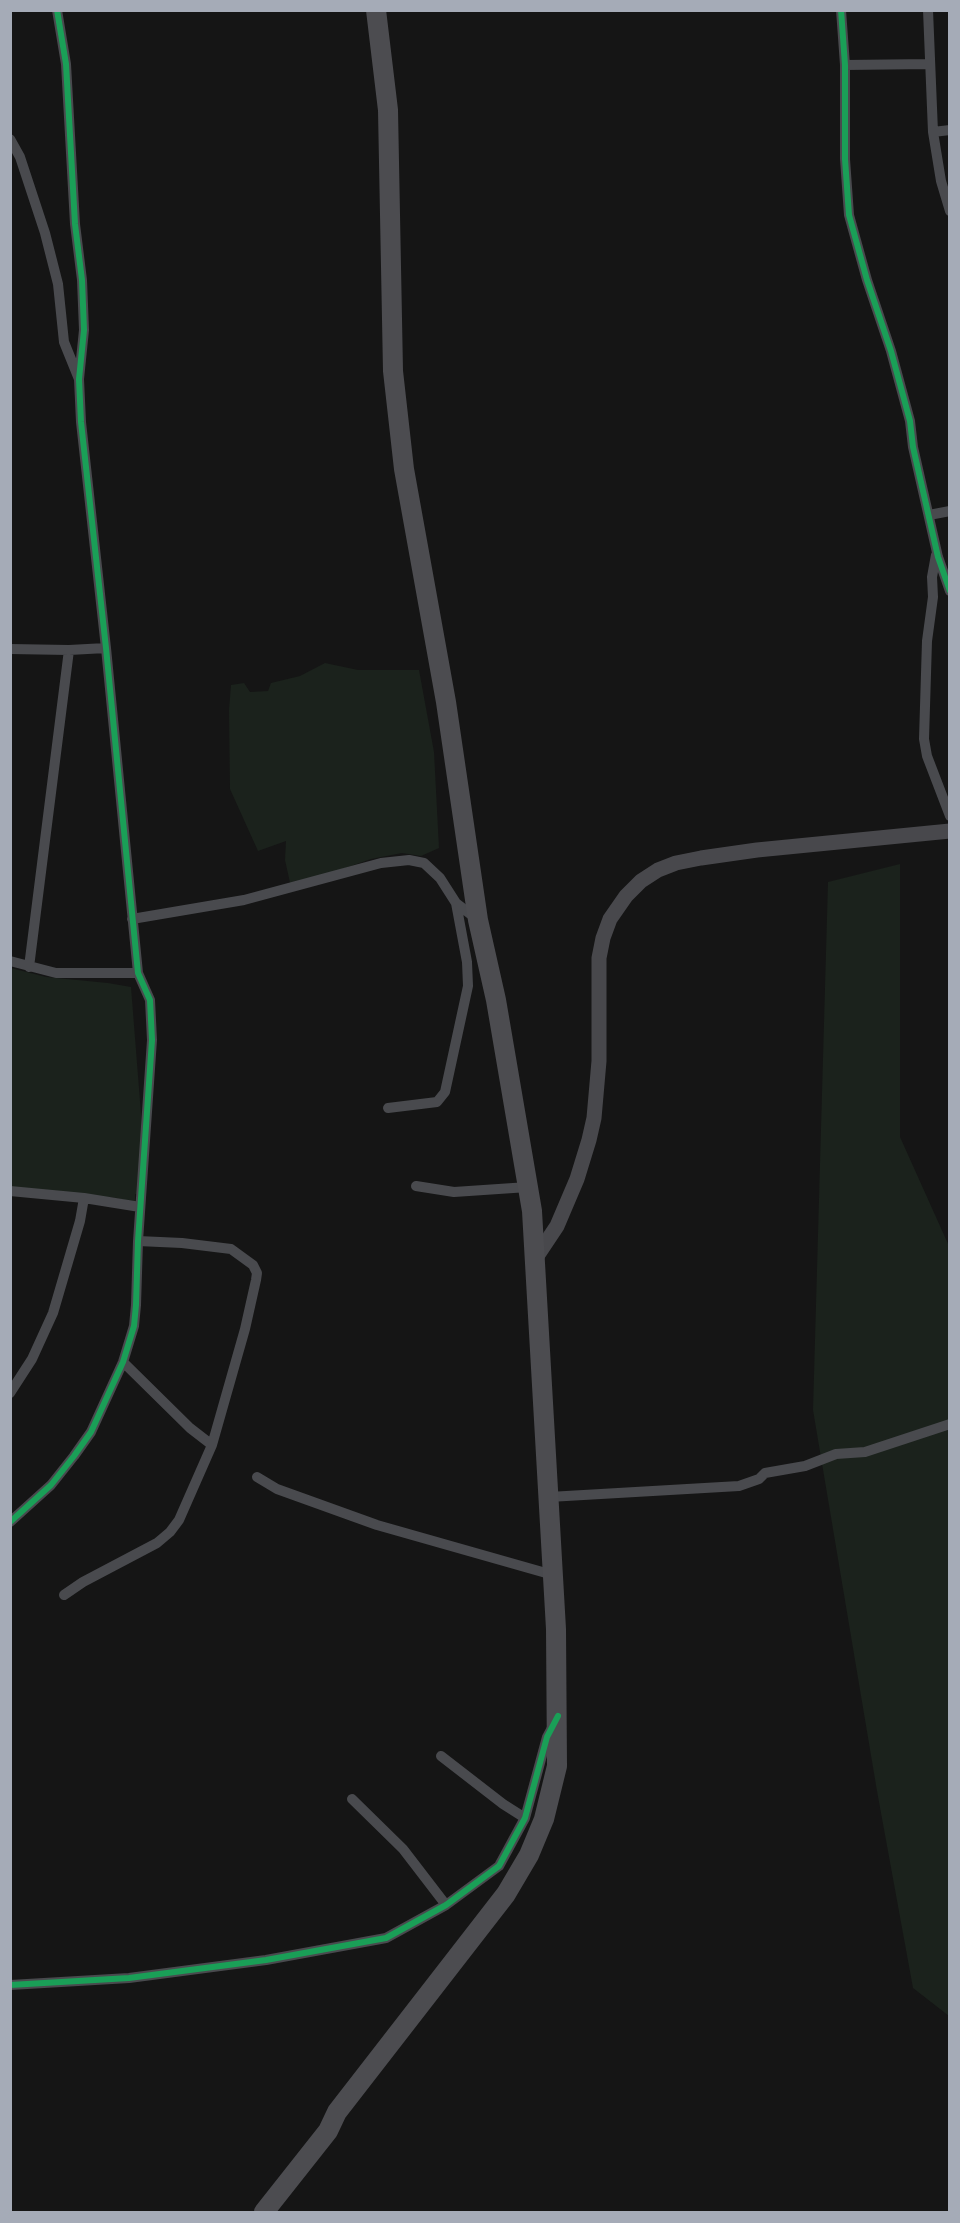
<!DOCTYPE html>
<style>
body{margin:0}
#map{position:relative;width:960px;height:2223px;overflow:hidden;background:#151515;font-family:"Titillium Web",sans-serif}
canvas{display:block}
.frame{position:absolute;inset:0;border:12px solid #a5abb7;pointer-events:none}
</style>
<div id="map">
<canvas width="960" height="2223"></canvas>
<div class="frame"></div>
</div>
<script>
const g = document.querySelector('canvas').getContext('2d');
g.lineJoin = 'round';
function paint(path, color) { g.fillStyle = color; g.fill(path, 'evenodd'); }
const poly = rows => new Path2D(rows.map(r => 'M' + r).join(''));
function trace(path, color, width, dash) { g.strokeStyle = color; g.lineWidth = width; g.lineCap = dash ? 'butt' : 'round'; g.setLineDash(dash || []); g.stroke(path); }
paint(poly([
 [325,663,358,670,419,670,434,752,439,848,421,856,402,853,371,859,291,887,285,860,286,841,258,851,230,789,229,710,231,685,244,683,250,692,268,691,271,683,300,676],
 [900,864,900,1137,949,1246,949,2016,913,1988,877,1791,813,1410,828,882],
 [11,968,46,977,108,983,131,987,143,1139,139,1194,135,1194,135,1203,117,1198,11,1189]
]), '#1b221c');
trace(poly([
 [841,10,845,65,845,159,849,215,867,280,891,351,910,421,913,447,938,557,950,591],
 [928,10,933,132,941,181,950,211],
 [845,65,930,64],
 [933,132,950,130],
 [10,139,20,157,45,233,58,284,64,342,79,379],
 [929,515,950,511],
 [936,555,932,577,933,597,927,641,924,739,927,756,950,816],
 [10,649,69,650,106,648],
 [132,919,244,900,381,863,409,860,424,863,440,878,456,903,478,920],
 [10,961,56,973,138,973],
 [29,967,69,650],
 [388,1108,437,1102,445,1092,468,986,467,962,456,903],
 [416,1186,454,1192,528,1187],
 [10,1191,84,1198],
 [123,1362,190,1428,212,1445],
 [10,1393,32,1359,53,1313,80,1221,84,1198,140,1207],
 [257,1477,277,1489,377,1525,553,1575],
 [549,1497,739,1486,759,1479,765,1473,805,1466,836,1454,865,1452,950,1424],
 [10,1522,51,1485,74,1456,91,1432,123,1362,134,1326,136,1305,138,1241,152,1040,150,1000,138,973,106,648,81,422,79,379,84,330,82,280,75,224,66,64,57,10],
 [64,1595,83,1582,157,1543,170,1532,179,1520,212,1445,245,1329,256,1280,257,1273,253,1265,231,1249,182,1243,138,1241],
 [441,1756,503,1804,525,1818],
 [352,1799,403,1849,446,1905],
 [10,1985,129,1978,266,1960,386,1938,446,1905,499,1866,525,1818,547,1737,554,1724]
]), '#494a4e', 10);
trace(poly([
 [535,1259,557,1226,577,1179,589,1140,594,1118,599,1061,599,958,603,938,610,919,626,896,641,881,658,870,676,863,701,858,757,850,950,831]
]), '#48484c', 15);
trace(poly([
 [264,2212,328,2131,337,2112,506,1894,529,1855,544,1819,557,1766,556,1629,532,1211,496,1000,478,920,446,702,404,469,393,371,388,110,376,10]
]), '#4c4c50', 20);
trace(poly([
 [841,10,845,65,845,159,849,215,867,280,891,351,910,421,913,447,938,557,950,591],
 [10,1522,51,1485,74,1456,91,1432,123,1362,134,1326,136,1305,138,1241,152,1040,150,1000,138,973,106,648,81,422,79,379,84,330,82,280,75,224,66,64,57,10],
 [10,1985,129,1978,266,1960,386,1938,446,1905,499,1866,525,1818,547,1737,558,1716]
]), '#1a9f57', 6);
</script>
